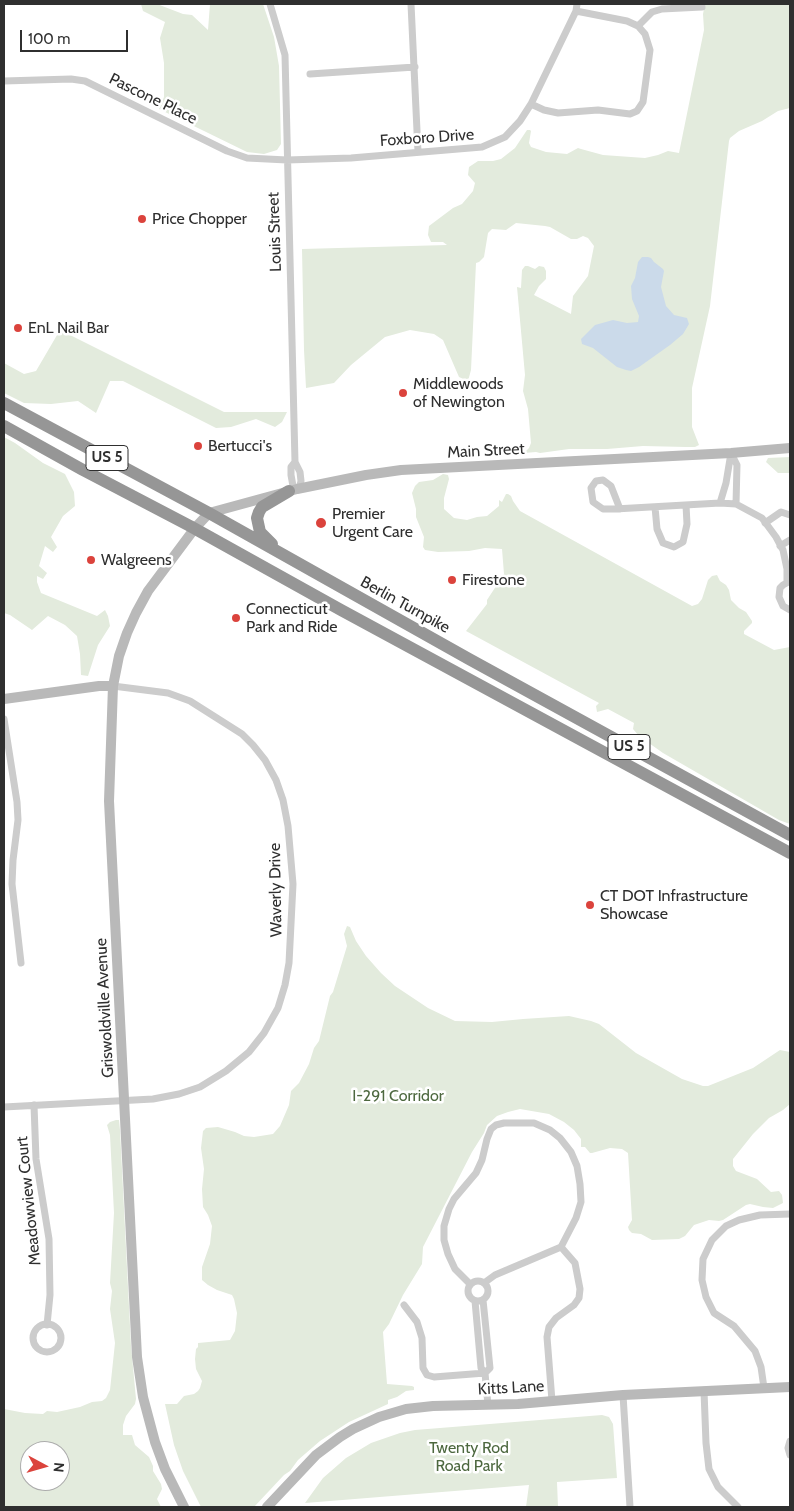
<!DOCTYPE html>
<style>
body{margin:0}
#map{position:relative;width:794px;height:1511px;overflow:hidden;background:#fff;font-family:Cabin,sans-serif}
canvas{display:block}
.frame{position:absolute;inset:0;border:5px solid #2f2f2f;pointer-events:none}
.north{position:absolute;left:20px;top:1441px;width:50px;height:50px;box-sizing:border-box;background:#fff;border:1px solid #acacac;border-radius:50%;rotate:96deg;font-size:14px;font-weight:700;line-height:20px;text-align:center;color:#2f2f2f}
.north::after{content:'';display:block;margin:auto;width:18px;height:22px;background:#db433c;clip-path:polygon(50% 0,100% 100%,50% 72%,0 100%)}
.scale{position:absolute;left:20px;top:30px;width:108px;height:22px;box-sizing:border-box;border:2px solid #2f2f2f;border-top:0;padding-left:6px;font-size:15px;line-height:18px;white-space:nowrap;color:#2f2f2f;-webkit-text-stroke:4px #fff;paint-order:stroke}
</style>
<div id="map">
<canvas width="794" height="1511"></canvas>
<div class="frame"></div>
<div class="north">N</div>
<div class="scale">100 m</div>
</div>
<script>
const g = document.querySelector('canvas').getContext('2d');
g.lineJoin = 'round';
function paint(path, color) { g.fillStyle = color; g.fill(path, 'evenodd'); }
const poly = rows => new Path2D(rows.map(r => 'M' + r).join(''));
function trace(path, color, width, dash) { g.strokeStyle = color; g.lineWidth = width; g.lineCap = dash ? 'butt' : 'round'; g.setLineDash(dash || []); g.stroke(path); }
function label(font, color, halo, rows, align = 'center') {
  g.font = font + ' Cabin,sans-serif'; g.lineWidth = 5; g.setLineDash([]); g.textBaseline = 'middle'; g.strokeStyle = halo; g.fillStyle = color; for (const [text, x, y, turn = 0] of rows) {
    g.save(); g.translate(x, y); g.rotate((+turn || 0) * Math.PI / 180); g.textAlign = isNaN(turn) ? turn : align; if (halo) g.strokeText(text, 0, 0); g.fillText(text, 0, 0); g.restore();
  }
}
paint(poly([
 [141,4,157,4,183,14,192,15,208,30,210,4,263,4,274,37,279,66,281,144,277,150,264,154,247,152,159,109,164,97,164,63,160,38,165,22,143,11],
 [705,4,790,4,790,108,778,111,762,121,739,131,730,138,729,141,710,306,692,388,692,427,699,445,695,447,686,447,643,446,607,449,569,449,540,453,536,452,524,453,529,448,531,443,528,409,523,391,525,375,517,287,521,288,522,270,525,266,528,266,535,269,539,266,544,267,546,271,546,279,539,286,534,295,571,314,573,296,588,276,594,246,588,238,583,236,577,239,571,239,550,227,545,226,516,223,506,230,492,229,488,233,484,257,479,262,476,263,471,370,468,381,459,377,443,340,434,334,410,330,385,337,351,365,334,383,306,388,304,350,302,249,447,245,443,242,431,242,428,235,429,226,453,208,462,204,473,191,475,183,468,175,469,167,478,161,493,161,501,159,515,148,527,130,530,130,531,131,529,143,531,147,546,152,567,154,578,148,581,149,603,155,645,158,658,155,668,151,679,153,704,30,703,14],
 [60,330,224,412,287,412,282,422,275,427,256,419,231,427,216,428,123,381,110,381,96,413,78,401,51,404,24,403,4,393,4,363,24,374,36,371],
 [4,437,15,443,43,463,65,474,74,492,75,506,63,516,51,537,57,547,53,552,45,546,39,566,47,573,43,579,37,576,37,582,41,593,97,616,105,610,108,616,110,626,98,645,88,676,81,675,80,654,77,636,65,625,48,616,32,630,10,615,4,613],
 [790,457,790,473,778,473,766,462,768,458],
 [443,474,448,475,449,479,444,498,444,509,454,518,467,520,477,517,487,516,499,506,499,500,502,502,506,494,508,494,511,496,513,501,520,511,692,606,698,604,702,599,708,580,712,576,717,575,720,581,726,585,729,590,731,600,739,608,746,612,752,621,752,623,744,631,744,634,774,650,790,647,790,824,779,820,663,753,639,736,633,729,634,723,608,709,597,712,596,706,599,703,466,631,487,604,487,600,504,574,502,549,485,548,469,551,438,552,425,550,423,547,424,537,416,517,416,509,412,493,415,486,419,482,433,480],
 [347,926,350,927,356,941,366,956,381,973,395,986,428,1008,455,1021,492,1022,523,1019,569,1016,591,1021,599,1024,636,1053,682,1079,703,1086,708,1086,753,1068,780,1050,790,1052,790,1104,783,1110,769,1118,753,1134,733,1159,733,1166,736,1171,757,1179,771,1192,779,1191,782,1195,783,1203,773,1208,763,1207,750,1204,746,1205,723,1220,719,1221,709,1220,694,1225,685,1236,679,1239,652,1240,641,1234,632,1233,629,1230,628,1227,632,1220,628,1153,622,1149,610,1148,592,1153,590,1153,585,1147,581,1147,581,1139,574,1130,564,1122,549,1114,520,1109,508,1112,497,1116,487,1125,484,1133,472,1152,423,1247,422,1264,403,1295,389,1324,383,1332,387,1384,412,1386,414,1387,414,1390,406,1391,397,1397,388,1400,388,1404,349,1422,320,1441,298,1460,290,1471,284,1475,254,1507,201,1507,183,1471,174,1445,165,1404,177,1404,184,1396,194,1394,198,1391,200,1388,202,1381,196,1369,195,1359,196,1349,198,1347,198,1343,230,1340,235,1331,237,1313,234,1299,232,1295,217,1290,208,1285,202,1280,202,1267,210,1244,212,1226,208,1215,203,1207,202,1189,204,1169,201,1148,203,1131,206,1128,218,1127,235,1132,244,1136,254,1137,273,1134,280,1126,289,1105,291,1091,299,1083,309,1064,314,1048,319,1041,330,996,333,992,347,946,344,934],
 [116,1120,119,1120,120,1130,131,1346,136,1399,135,1404,126,1416,123,1425,123,1435,132,1435,135,1445,149,1457,153,1466,153,1471,161,1484,162,1489,157,1499,161,1507,4,1507,4,1409,25,1413,43,1414,47,1411,57,1412,80,1407,92,1402,102,1401,106,1398,110,1390,115,1343,110,1309,112,1291,110,1283,114,1213,110,1135,107,1125,110,1122],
 [30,1451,60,1451,60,1481,30,1481],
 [602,1415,609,1417,613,1424,617,1478,557,1482,558,1507,526,1507,529,1485,305,1503,323,1478,346,1458,371,1443,400,1433,415,1430]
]), '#e3ebdd');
paint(poly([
 [642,257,648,257,651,258,654,262,663,269,664,271,661,287,666,306,674,315,687,318,689,324,683,334,670,345,639,367,631,371,626,370,617,367,593,348,582,344,581,339,595,325,613,320,627,323,638,322,639,316,632,299,631,286,635,278,638,262]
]), '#cbdaea');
trace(poly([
 [270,4,285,55,295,462,291,467,291,475,293,486,297,489,300,485,301,481,300,472,295,462],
 [411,4,418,152],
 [638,26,652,12,662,9,702,7],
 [310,74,415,67],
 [4,81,71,79,85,81,227,151,247,158,287,160,351,158,482,147,505,137,520,121,531,104,576,11,577,4],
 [531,104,544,110,558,113,598,110,630,114,637,111,643,102,650,50,645,34,638,26,627,21,576,11],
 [731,453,737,465,736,504],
 [720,503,726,483,731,453],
 [655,507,657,529,663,543,674,547,683,542,687,524,686,505],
 [620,509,611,486,603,480,596,481,591,488,593,502,603,509,615,509,720,503,736,504,762,518,776,537,783,550,787,569,787,582],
 [765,523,781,512,790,515],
 [780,546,790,540],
 [790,581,783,585,780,588,779,597,783,606,790,610],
 [4,719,17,802,18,820,13,860,12,884,21,963],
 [34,1105,36,1159,49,1239,50,1295,47,1325],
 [4,1107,153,1099,179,1094,200,1087,226,1071,249,1052,264,1033,278,1008,285,985,289,963,293,884,288,826,283,800,276,780,265,760,253,745,242,734,190,701,168,693,113,686],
 '468 1291a10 10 0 1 1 20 0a10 10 0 1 1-20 0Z',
 [484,1283,495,1275,561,1247,575,1263,580,1289,579,1298,574,1305,556,1318,549,1327,547,1337,552,1401],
 [470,1284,455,1269,448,1254,444,1240,444,1226,449,1209,454,1199,476,1173,482,1160,487,1139,491,1129,496,1125,504,1123,534,1123,550,1130,560,1138,571,1152,577,1166,580,1184,581,1202,576,1218,561,1247],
 [483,1300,490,1368,485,1373],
 [475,1301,481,1368,485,1373,488,1405],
 [404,1305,417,1322,422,1338,423,1368,427,1375,434,1377,485,1373],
 '33 1338a14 14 0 1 1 28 0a14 14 0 1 1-28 0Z',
 [764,1388,761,1367,755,1351,734,1326,714,1313,706,1297,702,1280,703,1259,712,1240,726,1226,739,1220,760,1215,790,1214],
 [704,1391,706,1443,709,1469,718,1487,738,1507],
 [623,1395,630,1507],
 [790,1441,788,1448,790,1455]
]), '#ccc', 7);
trace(poly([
 [4,699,99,686,113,686],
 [184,1507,165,1469,155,1442,143,1397,137,1357,109,801,113,686,119,656,127,633,136,613,148,591,195,528,209,513,297,489,366,475,401,470,731,453,790,448],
 [267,1507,316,1455,340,1437,353,1429,379,1417,406,1409,433,1406,518,1404,623,1395,790,1387]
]), '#b9b9b9', 10);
trace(poly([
 [4,403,209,513,469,659,790,835],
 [4,426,83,470,190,526,341,610,790,853],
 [272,544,260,532,257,518,259,512,262,507,289,491]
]), '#969696', 12);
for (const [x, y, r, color] of [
 [142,219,5,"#db433c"],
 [18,328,5,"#db433c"],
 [403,393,5,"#db433c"],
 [198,446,5,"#db433c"],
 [321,523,6,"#db433c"],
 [91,560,5,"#db433c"],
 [452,580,5,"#db433c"],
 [236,618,5,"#db433c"],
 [590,905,5,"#db433c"]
]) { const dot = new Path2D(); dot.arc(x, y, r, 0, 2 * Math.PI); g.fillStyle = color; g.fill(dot); trace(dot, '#fff', 2); }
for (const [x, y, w] of [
 [107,458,42],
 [629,747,42]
]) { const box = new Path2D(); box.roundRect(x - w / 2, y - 12.5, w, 25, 4); g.fillStyle = '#fff'; g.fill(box); trace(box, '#2f2f2f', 1); }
label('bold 15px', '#2f2f2f', null, [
 ["US 5",107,458],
 ["US 5",629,747]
]);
label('16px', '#2f2f2f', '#fff', [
 ["Pascone Place",153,99,26],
 ["Foxboro Drive",427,138,-4],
 ["Louis Street",275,232,-92],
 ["Main Street",486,451,-3],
 ["Berlin Turnpike",405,605,29],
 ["Waverly Drive",276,890,-91],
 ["Griswoldville Avenue",105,1008,-93],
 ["Meadowview Court",29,1201,-96],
 ["Kitts Lane",511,1388,-3]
]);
label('16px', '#2f2f2f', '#fff', [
 ["Price Chopper",152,219],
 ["EnL Nail Bar",28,328],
 ["Middlewoods",413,384],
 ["of Newington",413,402],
 ["Bertucci's",208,446],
 ["Premier",332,514],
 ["Urgent Care",332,532],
 ["Walgreens",101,560],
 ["Firestone",462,580],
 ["Connecticut",246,609],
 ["Park and Ride",246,627],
 ["CT DOT Infrastructure",600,896],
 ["Showcase",600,914]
], 'left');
label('16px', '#4d683f', '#fff', [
 ["I-291 Corridor",398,1096],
 ["Twenty Rod",469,1448],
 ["Road Park",469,1466]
]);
</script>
